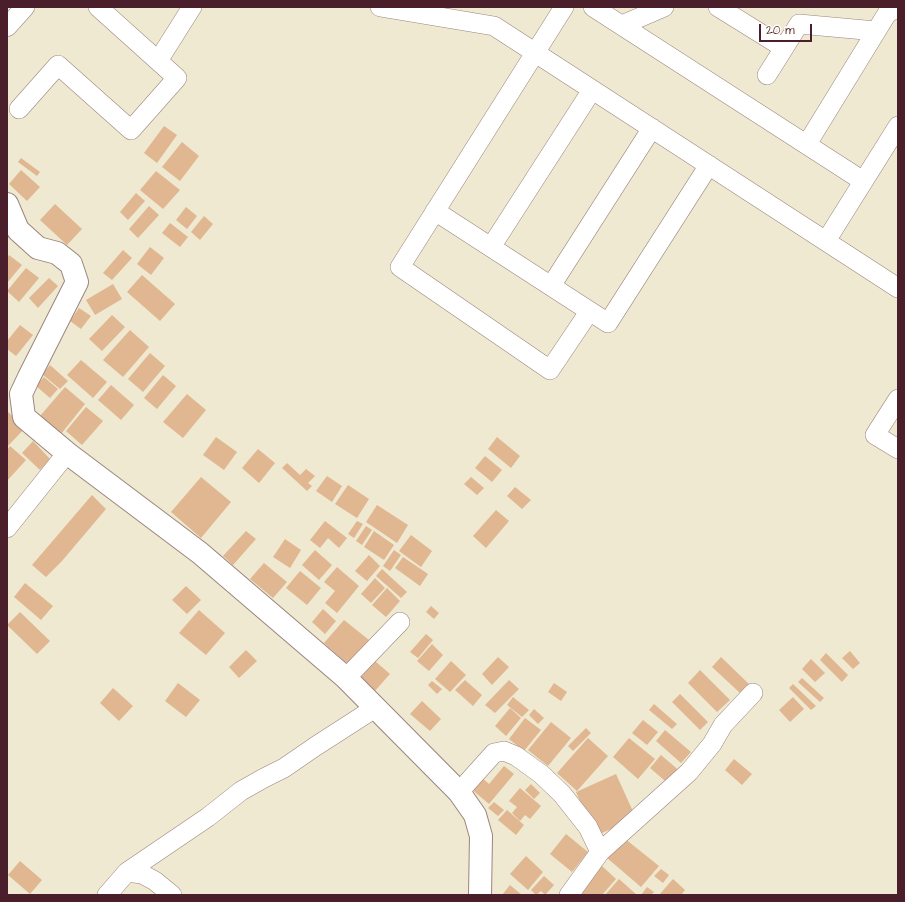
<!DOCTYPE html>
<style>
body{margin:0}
#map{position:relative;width:905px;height:902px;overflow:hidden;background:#eee9d0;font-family:"Architects Daughter",sans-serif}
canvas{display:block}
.frame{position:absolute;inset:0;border:8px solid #4a1f2b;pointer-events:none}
.scale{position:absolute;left:759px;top:24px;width:53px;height:18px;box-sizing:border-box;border:2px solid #4a1f2b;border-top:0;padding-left:5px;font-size:12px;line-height:14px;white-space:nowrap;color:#4a1f2b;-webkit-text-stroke:3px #fdfcf7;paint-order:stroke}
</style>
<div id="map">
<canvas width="905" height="902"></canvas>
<div class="frame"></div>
<div class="scale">20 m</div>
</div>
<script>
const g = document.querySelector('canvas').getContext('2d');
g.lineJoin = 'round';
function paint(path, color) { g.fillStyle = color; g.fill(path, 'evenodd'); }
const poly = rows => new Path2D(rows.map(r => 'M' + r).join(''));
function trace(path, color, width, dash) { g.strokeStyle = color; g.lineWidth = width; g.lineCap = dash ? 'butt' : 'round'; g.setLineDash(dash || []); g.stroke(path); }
paint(poly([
 [164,126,177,135,157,163,144,153],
 [182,142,199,156,180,181,162,167],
 [21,158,40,172,37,176,18,162],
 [21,170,40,187,27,201,9,184],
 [156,171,180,190,163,209,140,190],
 [136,193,145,201,128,220,120,212],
 [55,204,82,229,67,245,40,220],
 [149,206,159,215,138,238,129,229],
 [186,207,197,216,187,229,176,220],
 [204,216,213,224,200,240,191,232],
 [170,223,188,237,180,247,162,233],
 [150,247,164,258,151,275,137,264],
 [123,250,132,258,112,280,103,273],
 [9,255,22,265,7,283,7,258],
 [26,268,39,278,19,302,7,291],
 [142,275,175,304,160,321,127,292],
 [49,278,58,286,38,308,29,298],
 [113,284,122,299,95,315,86,300],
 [79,308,91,316,81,329,70,321],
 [112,315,125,327,102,351,89,339],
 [20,325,33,335,16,356,7,349,7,341],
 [130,330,149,347,123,377,103,360],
 [150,353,165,366,143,392,128,379],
 [81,360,107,382,93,398,67,375],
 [50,365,68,381,60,389,42,374],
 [163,375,176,386,157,409,144,398],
 [44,377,58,389,50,398,36,386],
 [111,385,134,405,121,420,98,400],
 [65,387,85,404,61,434,40,416],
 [187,394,206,410,183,438,163,422],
 [86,407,103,421,82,445,66,431],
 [7,411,25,428,7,447],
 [216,437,237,452,224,470,203,455],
 [497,437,520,456,511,468,488,449],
 [33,441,50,459,40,470,22,453],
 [10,446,26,460,7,481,7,450],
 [258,449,275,463,259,483,242,468],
 [485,456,502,470,492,482,475,468],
 [287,463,300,475,306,469,315,476,308,483,312,486,307,491,282,468],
 [327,476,342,486,332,502,316,491],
 [201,477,231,502,201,538,171,512],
 [471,477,484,488,477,495,464,484],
 [348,485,369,499,357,518,335,504],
 [515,487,531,500,522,509,507,496],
 [92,495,106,509,62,561,46,577,32,565],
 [377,505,408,525,397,543,366,522],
 [496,510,509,521,486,548,473,536],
 [325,521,347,538,339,548,328,538,320,548,310,540],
 [357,521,363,524,354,538,348,534],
 [366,526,372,530,362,545,356,541],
 [246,531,256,539,233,565,223,556],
 [374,531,394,545,384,560,364,547],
 [411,535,432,551,421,567,399,551],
 [285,539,301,550,290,568,273,557],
 [315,550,332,565,319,580,302,565],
 [394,550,401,555,390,571,383,566],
 [369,555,380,566,367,581,355,571],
 [403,557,428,574,420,586,395,568],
 [264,563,287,582,273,598,250,579],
 [337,567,359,586,337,613,325,603,335,591,324,582],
 [382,569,407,592,401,598,376,576],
 [300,571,321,588,307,605,286,588],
 [375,578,385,588,371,603,361,594],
 [25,583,53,606,41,620,14,597],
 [186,586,201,600,187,614,172,600],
 [387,588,400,601,386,617,372,605],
 [431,606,439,613,434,619,426,612],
 [323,609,336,621,325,634,312,622],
 [199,610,225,633,206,655,179,633],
 [20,612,50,641,37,654,7,625],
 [344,620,369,640,348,664,324,643],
 [426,634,433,640,418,658,410,652],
 [432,644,443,655,429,671,417,661],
 [246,650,257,661,239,678,229,667],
 [850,651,860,663,853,669,842,658],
 [826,653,848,675,842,682,820,660],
 [498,657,509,667,492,685,482,674],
 [721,657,749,684,740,693,712,667],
 [811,659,825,673,815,682,802,669],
 [375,661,390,674,374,692,359,679],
 [451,661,466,675,450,692,435,679],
 [700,670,730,700,717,712,688,683],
 [802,678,824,698,820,702,798,682],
 [465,680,482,695,473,706,455,690],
 [509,680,519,689,495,713,485,705],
 [432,681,442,689,437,694,428,685],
 [178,683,200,700,186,717,165,701],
 [554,683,567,692,561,701,548,692],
 [793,684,816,706,811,710,789,688],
 [113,688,133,706,119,721,100,703],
 [680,694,708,722,700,730,672,702],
 [513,697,529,710,522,717,507,705],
 [793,697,804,709,790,722,779,710],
 [422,701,441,719,430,731,410,714],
 [654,704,677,724,672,729,649,710],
 [510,708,521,718,506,736,495,726],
 [534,709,544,718,538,724,529,715],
 [525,718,541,730,524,751,509,739],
 [643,720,658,732,647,745,632,733],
 [551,722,571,738,548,766,528,750],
 [586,728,591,733,573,751,568,746],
 [665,730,691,752,681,763,656,741],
 [588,738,608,756,577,791,557,773],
 [629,738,655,759,638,779,613,757],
 [661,755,682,773,671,786,650,768],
 [734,759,752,774,742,785,725,770],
 [504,766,514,774,489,804,470,788,480,776,489,784],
 [616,774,636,818,595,836,576,792],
 [531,784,540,793,534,799,525,790],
 [520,788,541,806,530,819,525,815,520,821,512,813,517,807,509,801],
 [494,802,504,810,498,816,488,808],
 [507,810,524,825,516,835,498,820],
 [566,834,588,852,572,872,550,854],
 [624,838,659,866,641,887,607,858],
 [526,856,543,872,528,890,510,874],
 [20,861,42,880,30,894,8,875],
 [602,866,616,879,602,895,581,895,578,892],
 [661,869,669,875,663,883,654,876],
 [544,876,554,885,545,895,541,891,536,895,531,890],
 [619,879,637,895,605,895],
 [673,879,685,890,681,895,659,895],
 [510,885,522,895,502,895],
 [647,887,654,892,651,895,641,895]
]), '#e0b791');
const minor = poly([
 [380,7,494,26,898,288],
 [564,7,400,267,550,370,589,312],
 [593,7,863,181],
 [718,7,784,48],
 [622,25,664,7],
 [7,27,25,7],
 [158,61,192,7],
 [767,75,799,24,876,31],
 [19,109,58,65,131,130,177,78,98,7],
 [807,144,888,12,898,9],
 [435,211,608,323,709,165],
 [826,241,898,126],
 [491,247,592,90],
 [551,286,652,128],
 [898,399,875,435,898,449],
 [7,528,67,453],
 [346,678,400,622],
 [459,792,494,753,504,751,516,756,541,774,562,794,588,827,600,852],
 [107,895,127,872],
 [172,895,155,881,142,874,127,872,208,817,241,791,264,778,284,768,316,746,375,708],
 [569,895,600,852,689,772,712,744,723,725,753,693]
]);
const tertiary = poly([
 [7,204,18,230,38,248,57,253,71,264,77,282,29,377,21,394,24,417,67,453,200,553,346,678,459,792,475,815,481,836,480,895]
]);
trace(minor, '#9c847e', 20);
trace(tertiary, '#9c847e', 24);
trace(minor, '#fff', 19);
trace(tertiary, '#fff', 22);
</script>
